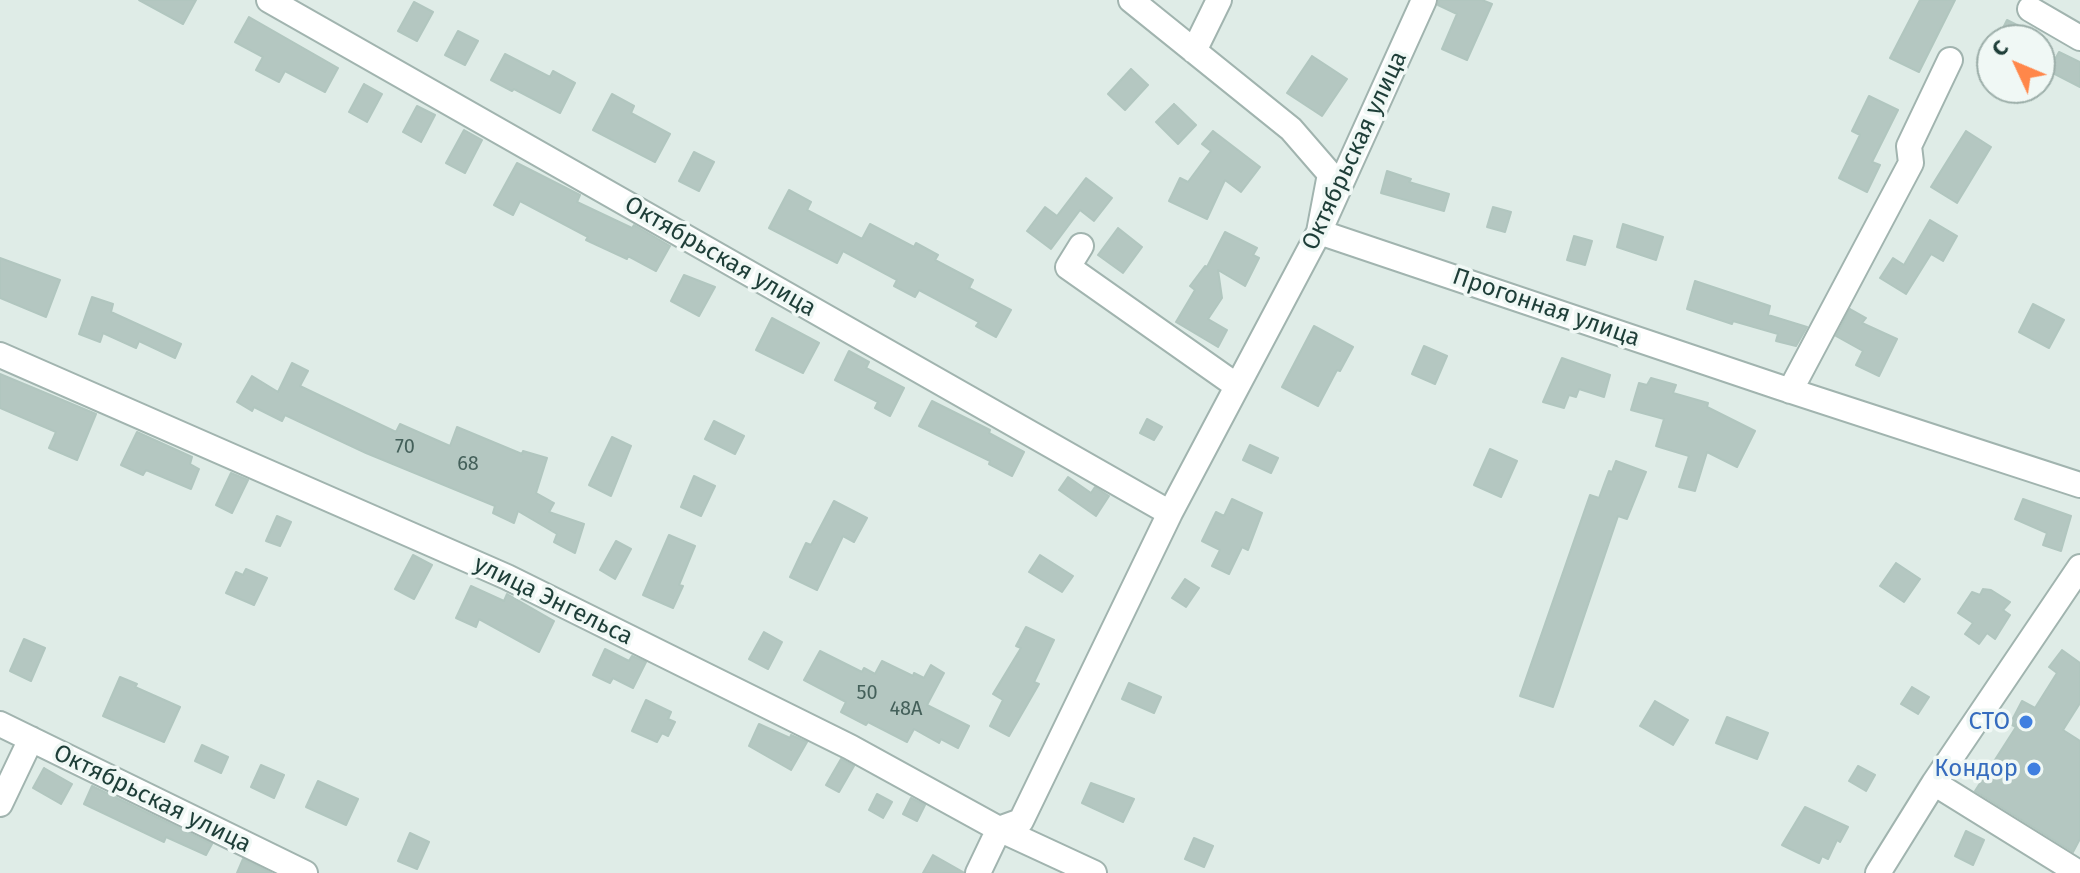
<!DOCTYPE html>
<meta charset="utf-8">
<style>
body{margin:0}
#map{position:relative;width:2080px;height:873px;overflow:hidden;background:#dfece7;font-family:"Fira Sans",sans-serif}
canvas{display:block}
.north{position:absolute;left:1976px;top:24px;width:80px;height:80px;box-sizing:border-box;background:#f0f8f5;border:2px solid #9caea9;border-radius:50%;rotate:314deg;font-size:22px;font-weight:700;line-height:32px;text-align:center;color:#1e3e38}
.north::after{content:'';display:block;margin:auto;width:28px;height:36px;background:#ff874a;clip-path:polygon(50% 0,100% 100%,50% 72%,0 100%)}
</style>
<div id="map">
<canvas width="2080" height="873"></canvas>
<div class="north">С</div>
</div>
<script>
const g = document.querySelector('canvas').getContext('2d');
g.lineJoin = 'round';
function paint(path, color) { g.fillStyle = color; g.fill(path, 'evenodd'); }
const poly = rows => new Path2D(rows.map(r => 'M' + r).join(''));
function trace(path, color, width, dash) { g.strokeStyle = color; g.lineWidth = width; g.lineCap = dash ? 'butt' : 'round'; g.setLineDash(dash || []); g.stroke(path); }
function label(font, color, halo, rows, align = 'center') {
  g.font = font + ' "Fira Sans",sans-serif'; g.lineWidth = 7; g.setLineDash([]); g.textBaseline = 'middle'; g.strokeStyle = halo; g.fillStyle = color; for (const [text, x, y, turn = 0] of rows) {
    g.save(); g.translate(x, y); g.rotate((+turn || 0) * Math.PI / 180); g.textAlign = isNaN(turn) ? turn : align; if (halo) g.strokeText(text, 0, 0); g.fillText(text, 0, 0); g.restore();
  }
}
const building = poly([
 [139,0,196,0,183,24,139,0],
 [1439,0,1482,0,1492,4,1467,60,1442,49,1457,14,1438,5,1439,0],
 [1920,0,1955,0,1919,72,1890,58,1920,0],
 [414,2,433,12,417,41,398,31,414,2],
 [249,17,338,68,325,92,285,71,279,82,256,70,263,57,235,42,249,17],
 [2007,20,2047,40,1997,40,2007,20],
 [458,31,478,41,465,65,445,55,458,31],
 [2059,52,2080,62,2080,87,2049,71,2059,52],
 [505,54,550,77,553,71,575,83,560,113,514,89,512,91,491,80,505,54],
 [1312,56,1347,79,1322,116,1287,93,1312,56],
 [1131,69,1148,85,1125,110,1108,94,1131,69],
 [364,84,382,94,367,122,349,112,364,84],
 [612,94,634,106,631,113,670,134,655,162,593,130,612,94],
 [1869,96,1898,110,1872,162,1880,165,1867,192,1839,178,1860,135,1852,131,1869,96],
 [1174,104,1196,125,1178,144,1156,122,1174,104],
 [417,106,435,115,421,142,403,132,417,106],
 [464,130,482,140,465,173,446,163,464,130],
 [1213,131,1260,167,1241,192,1225,180,1207,219,1169,201,1180,178,1188,182,1211,151,1202,144,1213,131],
 [1966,131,1991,147,1957,203,1931,187,1966,131],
 [694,152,714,162,699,191,679,181,694,152],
 [517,163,580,195,577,202,632,228,634,225,670,246,656,271,628,256,627,259,586,240,588,237,520,201,513,215,494,205,517,163],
 [1387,171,1411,179,1409,182,1449,194,1444,211,1381,193,1387,171],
 [1086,178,1112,198,1094,221,1080,210,1051,249,1027,231,1045,207,1057,216,1086,178],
 [789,190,811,202,807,210,862,239,870,224,914,247,916,243,938,255,935,260,973,280,969,288,1011,310,996,337,976,326,979,322,919,290,915,297,894,286,897,280,843,251,837,263,769,228,789,190],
 [1493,207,1511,212,1505,232,1487,227,1493,207],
 [1930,220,1957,236,1943,261,1931,254,1906,294,1880,278,1893,258,1904,265,1930,220],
 [1623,224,1663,237,1656,260,1617,247,1623,224],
 [1118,228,1142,247,1123,273,1098,255,1118,228],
 [1225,232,1257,248,1253,255,1259,258,1245,286,1218,270,1222,298,1208,319,1227,330,1218,347,1176,322,1195,290,1190,286,1205,266,1207,267,1225,232],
 [1574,236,1592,241,1585,265,1567,260,1574,236],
 [0,258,60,280,46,317,0,298,0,258],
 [684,275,715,287,699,316,671,301,684,275],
 [1695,281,1770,306,1768,315,1807,327,1796,346,1776,341,1778,334,1733,321,1732,324,1687,309,1695,281],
 [92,297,113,304,111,312,181,344,175,358,139,341,136,348,103,333,100,342,79,334,92,297],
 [2033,304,2064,320,2049,348,2019,332,2033,304],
 [1850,309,1866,318,1862,323,1897,339,1879,376,1856,365,1863,351,1836,336,1850,309],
 [772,318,819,343,803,373,756,350,772,318],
 [1314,326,1353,347,1340,371,1337,370,1318,406,1282,387,1314,326],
 [1424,346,1447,356,1435,384,1412,374,1424,346],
 [849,351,869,362,866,368,904,388,890,416,875,408,878,402,835,380,849,351],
 [1562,358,1610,375,1604,397,1579,389,1576,397,1569,395,1564,408,1543,402,1562,358],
 [292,363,308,371,300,386,396,432,400,424,450,446,457,427,522,454,523,451,547,458,536,493,554,503,549,512,584,524,575,553,554,542,557,534,518,511,514,523,493,513,495,506,366,453,285,415,282,421,254,407,252,411,237,402,252,376,278,392,292,363],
 [0,374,96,414,77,460,49,448,56,432,0,408,0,374],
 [1651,378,1676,385,1673,393,1708,403,1707,407,1755,431,1737,467,1707,452,1695,491,1679,487,1689,456,1656,446,1664,419,1631,410,1639,383,1647,385,1651,378],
 [932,401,990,430,989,433,1024,452,1012,476,989,464,990,461,919,426,932,401],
 [1147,419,1162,427,1154,440,1140,433,1147,419],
 [714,421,744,436,735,454,705,439,714,421],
 [137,432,192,457,190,464,199,469,191,489,146,470,143,475,121,465,137,432],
 [612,437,631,446,611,496,589,485,612,437],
 [1250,445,1278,458,1271,473,1243,460,1250,445],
 [1490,449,1517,461,1501,497,1474,485,1490,449],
 [1616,461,1646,472,1627,519,1618,516,1559,690,1553,707,1520,696,1590,495,1599,498,1609,471,1612,472,1616,461],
 [231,473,248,480,232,513,216,505,231,473],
 [694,476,715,486,701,516,681,507,694,476],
 [1068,477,1091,493,1095,487,1109,496,1096,516,1059,490,1068,477],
 [1232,499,1262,513,1248,550,1242,547,1229,574,1212,566,1220,550,1202,541,1216,512,1224,516,1232,499],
 [2023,499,2071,516,2061,551,2043,545,2047,533,2015,519,2023,499],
 [834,501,867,518,854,542,843,536,817,590,790,577,806,543,811,545,834,501],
 [277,516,291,522,280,546,266,541,277,516],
 [669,535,695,546,679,585,683,586,673,608,643,595,669,535],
 [616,541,631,549,615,579,600,570,616,541],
 [413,555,432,565,414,599,395,589,413,555],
 [1040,555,1073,576,1062,592,1029,572,1040,555],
 [1896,563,1920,579,1904,602,1880,586,1896,563],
 [246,569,267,578,254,605,226,593,236,572,243,575,246,569],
 [1185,579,1199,588,1186,607,1172,598,1185,579],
 [471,586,504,601,507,594,554,621,539,652,479,619,476,627,456,618,471,586],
 [1983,589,1991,590,2010,602,2003,610,2010,615,1995,639,1987,633,1979,644,1965,634,1973,623,1958,613,1972,592,1980,595,1983,589],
 [1026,627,1054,640,1034,682,1039,684,1009,736,990,726,1003,700,993,694,1021,648,1016,646,1026,627],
 [764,632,782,642,768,669,749,659,764,632],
 [24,639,45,648,31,681,10,671,24,639],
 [605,649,629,661,632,656,646,662,633,688,613,678,610,683,593,675,605,649],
 [2062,650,2080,663,2080,703,2063,730,2080,741,2080,839,2073,852,1975,791,2016,727,2010,724,2022,701,2035,708,2057,673,2049,667,2062,650],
 [820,651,862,672,864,668,875,674,882,661,913,676,914,673,924,678,931,665,944,673,927,705,969,726,958,748,941,739,939,743,914,729,907,742,868,722,866,725,841,712,846,702,804,680,820,651],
 [120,677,137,684,135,687,180,707,164,742,103,716,120,677],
 [1129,683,1161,697,1154,713,1122,699,1129,683],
 [1912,687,1929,697,1918,714,1901,704,1912,687],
 [646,700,671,712,668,719,675,722,668,736,662,733,657,742,632,731,646,700],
 [1655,701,1688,720,1673,745,1640,726,1655,701],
 [1727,717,1768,733,1757,759,1716,743,1727,717],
 [759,724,790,738,791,735,807,742,791,770,749,746,759,724],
 [202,745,228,757,221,773,195,761,202,745],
 [841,759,854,766,839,792,826,785,841,759],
 [261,765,284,775,274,798,251,787,261,765],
 [1858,766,1875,775,1866,791,1849,781,1858,766],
 [44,768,72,784,61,804,33,788,44,768],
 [318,781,358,799,346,825,306,807,318,781],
 [1091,783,1134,799,1123,822,1082,803,1091,783],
 [92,786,212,844,206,855,166,837,164,842,84,804,92,786],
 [877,794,892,802,883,818,869,810,877,794],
 [911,798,925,805,917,821,903,814,911,798],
 [1805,807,1848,827,1840,842,1837,840,1828,859,1822,856,1819,863,1782,845,1805,807],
 [1966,831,1984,840,1973,865,1955,856,1966,831],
 [410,833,429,842,417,869,398,861,410,833],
 [1194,838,1213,846,1204,867,1185,859,1194,838],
 [933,855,963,872,963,873,923,873,933,855],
 [243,859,271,873,237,873,243,859]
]);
paint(building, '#b4c7c1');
trace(building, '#b1c6bf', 2);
const minor = poly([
 [269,0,1170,513],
 [1131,0,1291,129,1330,174,1319,232,1779,387,2080,485],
 [2030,9,2080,38],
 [1194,51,1219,0],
 [1081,246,1068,267,1237,386],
 [0,355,507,577,850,747,999,829,1094,873],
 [1790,391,1911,163,1909,146,1950,60],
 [0,724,305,873],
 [1934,783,2079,873],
 [0,804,31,739],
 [978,873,999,829,1021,821,1170,513,1319,232,1424,0],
 [1878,873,1934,783,2080,567]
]);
trace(minor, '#a1b4af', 28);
trace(minor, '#fff', 24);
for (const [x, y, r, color] of [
 [2026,722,8,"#3f7fe0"],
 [2034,769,8,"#3f7fe0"]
]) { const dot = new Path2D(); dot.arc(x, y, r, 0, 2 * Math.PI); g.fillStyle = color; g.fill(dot); trace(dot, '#f0f8f5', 3); }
label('20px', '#44605a', null, [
 ["70",405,447],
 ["68",468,464],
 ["50",867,693],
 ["48А",906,709]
]);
label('24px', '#1e3e38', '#f0f8f5', [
 ["Октябрьская улица",1355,151,-65],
 ["Октябрьская улица",720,257,30],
 ["Прогонная улица",1546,308,19],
 ["улица Энгельса",553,601,26],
 ["Октябрьская улица",152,799,26]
]);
label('24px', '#366cbe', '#f0f8f5', [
 ["СТО",2010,722],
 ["Кондор",2018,769]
], 'right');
</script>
